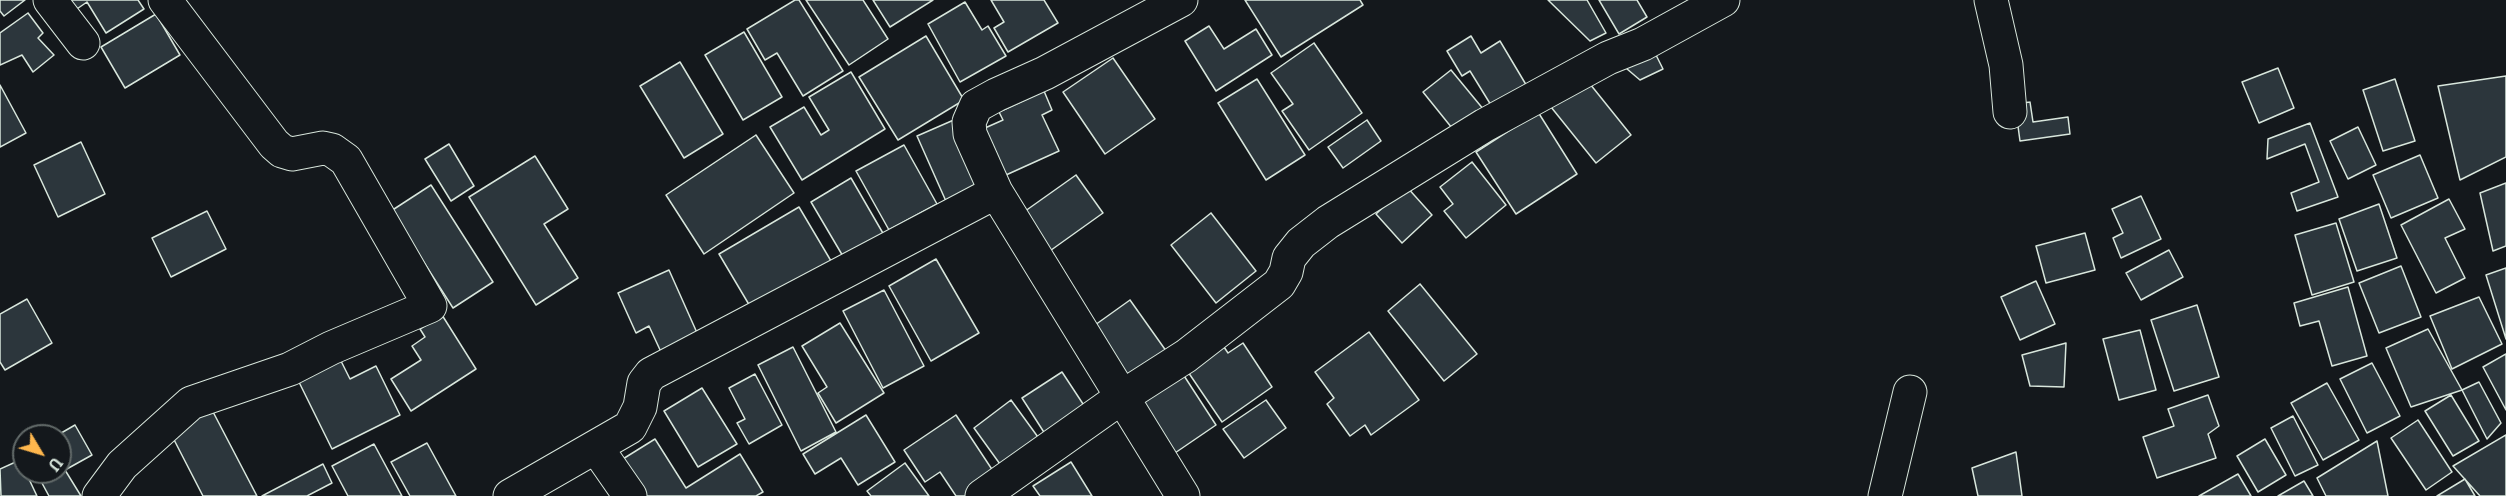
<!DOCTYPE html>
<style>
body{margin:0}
#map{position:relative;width:2506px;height:496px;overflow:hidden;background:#14181c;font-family:Bitter,serif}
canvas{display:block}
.north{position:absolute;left:12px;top:424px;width:60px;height:60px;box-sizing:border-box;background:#14181c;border:2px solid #626a69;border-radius:50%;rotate:128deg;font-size:16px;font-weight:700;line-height:24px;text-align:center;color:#d8e6dc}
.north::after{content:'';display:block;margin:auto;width:21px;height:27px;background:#ffb74d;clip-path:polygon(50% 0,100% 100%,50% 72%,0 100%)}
</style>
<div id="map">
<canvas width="2506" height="496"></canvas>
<div class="north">U</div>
</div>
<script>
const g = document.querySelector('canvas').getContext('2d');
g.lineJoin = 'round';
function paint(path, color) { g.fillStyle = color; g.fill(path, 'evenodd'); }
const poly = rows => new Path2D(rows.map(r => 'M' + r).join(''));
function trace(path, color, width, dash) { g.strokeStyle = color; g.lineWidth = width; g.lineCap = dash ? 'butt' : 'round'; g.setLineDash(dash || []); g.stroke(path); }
const building = poly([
 [0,0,25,0,4,16,0,11,0,0],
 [63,0,138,0,144,9,106,33,87,2,71,13,63,0],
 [795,0,799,0,843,71,803,96,777,53,765,60,747,29,795,0],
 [806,0,863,0,888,39,849,65,806,0],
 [873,0,933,0,890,27,873,0],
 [991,0,1044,0,1058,23,1008,52,994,28,1004,22,991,0],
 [1245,0,1360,0,1363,5,1281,57,1245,0],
 [1548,0,1587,0,1606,33,1590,41,1548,0],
 [1599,0,1637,0,1647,17,1619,34,1599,0],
 [965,2,982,30,988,26,1006,56,960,82,928,24,965,2],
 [28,13,43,33,38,38,54,55,33,72,22,55,0,65,0,33,28,13],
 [156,14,180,55,125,88,101,47,156,14],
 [1209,26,1224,49,1256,29,1272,55,1216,91,1185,41,1209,26],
 [744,32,782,97,743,120,705,55,744,32],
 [926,36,964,100,898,140,859,77,926,36],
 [1471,36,1481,53,1500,41,1528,88,1494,110,1470,71,1462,76,1447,51,1471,36],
 [1314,43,1362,113,1309,150,1282,111,1293,104,1271,73,1314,43],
 [1652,47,1663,69,1640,80,1620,63,1652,47],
 [1113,58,1155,119,1105,154,1063,92,1113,58],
 [680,62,723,134,684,158,640,86,680,62],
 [2278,68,2294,108,2259,123,2242,82,2278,68],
 [1451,70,1484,110,1456,133,1423,92,1451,70],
 [851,72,885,129,802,180,770,127,804,107,821,135,829,130,809,97,851,72],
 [2506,76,2506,157,2460,180,2438,86,2506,76],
 [1257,79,1305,155,1266,180,1218,103,1257,79],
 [1586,79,1631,135,1596,163,1551,107,1586,79],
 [2395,79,2415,141,2383,151,2363,90,2395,79],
 [0,85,26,133,0,147,0,85],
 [1044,91,1052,110,1042,115,1059,151,1006,175,985,128,1003,120,999,112,1044,91],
 [2030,102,2033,122,2068,117,2070,134,2020,141,2015,104,2030,102],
 [1538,112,1577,174,1516,214,1476,152,1538,112],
 [956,119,988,191,949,208,917,136,956,119],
 [1367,120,1381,141,1343,168,1328,147,1367,120],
 [2310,123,2338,197,2297,211,2291,193,2319,182,2305,144,2267,159,2268,139,2310,123],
 [2358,127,2376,165,2348,179,2330,141,2358,127],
 [756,135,794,193,704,254,666,195,756,135],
 [81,142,105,194,58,217,34,165,81,142],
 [449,144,474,186,451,201,425,159,449,144],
 [904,145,937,204,889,230,856,171,904,145],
 [2420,155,2438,198,2391,218,2373,175,2420,155],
 [535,156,568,209,544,224,578,278,536,305,469,197,535,156],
 [1472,162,1506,205,1466,238,1444,211,1453,204,1440,187,1472,162],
 [1076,175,1103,213,1047,253,1021,214,1076,175],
 [851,178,884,235,844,258,811,202,851,178],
 [2506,183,2506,246,2493,251,2480,193,2506,183],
 [431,185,493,282,453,308,391,211,431,185],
 [1406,186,1432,215,1402,243,1376,214,1406,186],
 [2141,196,2161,239,2121,258,2113,238,2123,233,2112,209,2141,196],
 [2449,199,2465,229,2445,238,2465,278,2436,293,2401,225,2449,199],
 [2379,204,2397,258,2357,271,2339,219,2379,204],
 [799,207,834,266,754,313,719,254,799,207],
 [207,211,226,249,171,277,152,238,207,211],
 [1211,213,1256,271,1216,303,1171,245,1211,213],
 [2336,223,2354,282,2312,295,2295,235,2336,223],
 [2085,233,2095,270,2046,283,2036,246,2085,233],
 [2169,250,2183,277,2141,300,2126,273,2169,250],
 [936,259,979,333,931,361,889,286,936,259],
 [2401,266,2421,317,2379,333,2359,283,2401,266],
 [2506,268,2506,339,2486,275,2506,268],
 [669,270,698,335,661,352,649,326,636,333,618,293,669,270],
 [2036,281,2055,324,2020,340,2001,297,2036,281],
 [1420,284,1477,354,1444,381,1388,311,1420,284],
 [2348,287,2367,356,2332,366,2319,321,2300,326,2294,303,2348,287],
 [884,290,924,366,883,388,843,311,884,290],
 [2479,297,2502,344,2452,369,2430,316,2479,297],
 [27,299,52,343,5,370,0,362,0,314,27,299],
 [1130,300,1169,355,1128,384,1088,330,1130,300],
 [2197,305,2219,377,2174,391,2151,320,2197,305],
 [442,315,476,369,411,411,391,379,421,360,412,346,425,337,420,329,442,315],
 [840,323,884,393,836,423,818,393,827,387,802,346,840,323],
 [2428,329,2462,390,2411,407,2386,348,2428,329],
 [2140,330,2156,390,2119,400,2103,339,2140,330],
 [1369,332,1419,400,1371,435,1365,425,1350,436,1327,404,1334,398,1315,372,1369,332],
 [1220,341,1228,353,1243,343,1272,387,1222,422,1184,366,1220,341],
 [2066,343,2064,387,2030,386,2022,355,2066,343],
 [793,347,836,432,801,451,758,365,793,347],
 [337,353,350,379,376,366,400,415,332,449,295,374,337,353],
 [2506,354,2506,410,2483,367,2506,354],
 [2372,363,2400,416,2367,433,2340,379,2372,363],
 [1179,368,1216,425,1172,455,1134,398,1179,368],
 [1062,372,1087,410,1047,437,1022,398,1062,372],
 [755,374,782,425,749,444,737,423,745,419,729,388,755,374],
 [2479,382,2501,423,2487,439,2462,390,2479,382],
 [2327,383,2359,440,2323,460,2291,403,2327,383],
 [702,388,737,444,698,467,664,411,702,388],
 [2208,395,2219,426,2208,434,2216,458,2157,478,2143,437,2174,426,2168,409,2208,395],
 [2451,395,2479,441,2453,456,2425,411,2451,395],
 [1011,400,1043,444,1005,471,974,428,1011,400],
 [1266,400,1286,428,1244,458,1223,429,1266,400],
 [211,408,257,496,203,496,169,430,211,408],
 [866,415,895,462,858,485,841,458,815,474,803,454,866,415],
 [956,415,997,477,969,496,956,496,940,472,925,482,904,450,956,415],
 [2293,416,2318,465,2295,476,2271,428,2293,416],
 [2418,420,2452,472,2426,490,2391,438,2418,420],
 [75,425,92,455,65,470,81,496,49,496,36,472,60,472,60,436,56,436,75,425],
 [2506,435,2506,496,2480,496,2453,466,2506,435],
 [655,439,686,488,740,454,763,492,756,496,639,496,618,462,655,439],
 [2265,439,2286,475,2258,492,2237,456,2265,439],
 [2377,441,2388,496,2326,496,2317,478,2377,441],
 [427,443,456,496,410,496,391,462,427,443],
 [374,444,402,496,348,496,332,466,374,444],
 [2016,452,2022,496,1978,496,1972,468,2016,452],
 [20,460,37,496,1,496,0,469,20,460],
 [1071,462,1092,496,1040,496,1033,486,1071,462],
 [905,463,929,496,871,496,867,491,905,463],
 [323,464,332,483,307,496,262,496,323,464],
 [2238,474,2251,496,2199,496,2238,474],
 [2465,479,2475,496,2437,496,2465,479],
 [2304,481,2313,496,2278,496,2304,481]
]);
paint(building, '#2c363c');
trace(building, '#d8e6dc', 1.5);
const minor = poly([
 [50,0,83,43],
 [1181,0,1045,73,996,95,976,106,969,122,970,134,996,192,1183,496],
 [1991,0,2006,65,2010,112],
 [596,447,630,496],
 [99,496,122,465,191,403,290,369,331,348,430,306,346,160,332,150,323,148,292,154,282,151,274,144,165,0],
 [510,496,630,427,640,407,644,383,651,374,996,192],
 [982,496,1122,397,1186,356,1279,284,1286,272,1289,258,1301,243,1328,222,1485,125,1608,58,1643,44,1723,0],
 [1885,496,1910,392]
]);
trace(minor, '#d8e6dc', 35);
trace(minor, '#14181c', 33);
</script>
